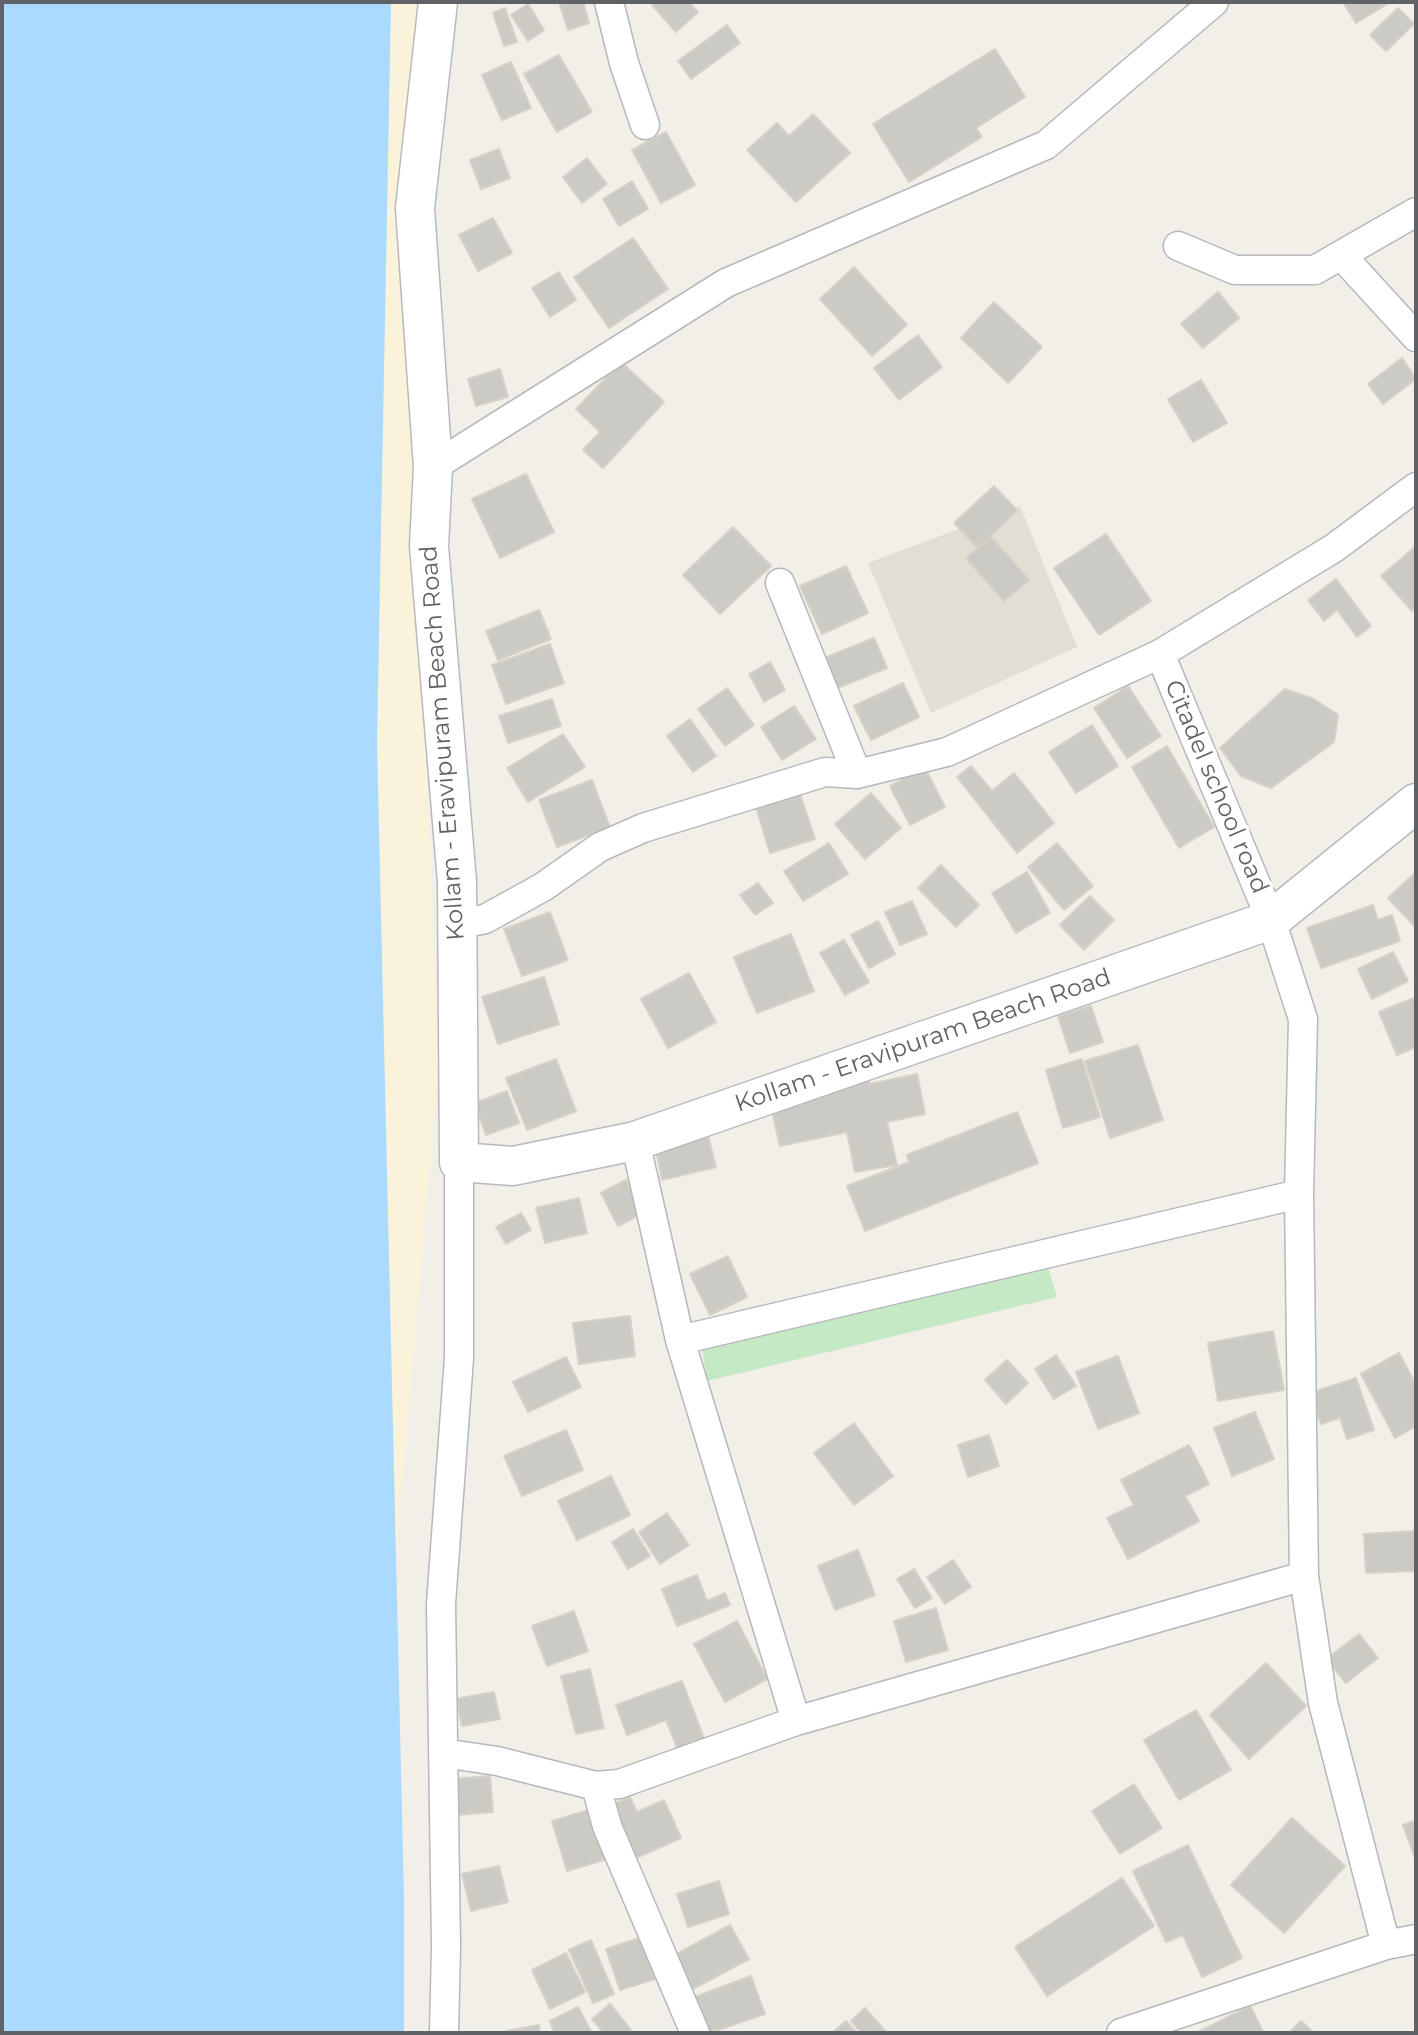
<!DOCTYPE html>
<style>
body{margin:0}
#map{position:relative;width:1418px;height:2035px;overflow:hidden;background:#f1efe8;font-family:Montserrat,sans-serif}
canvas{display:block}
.frame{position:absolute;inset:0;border:4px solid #5f6368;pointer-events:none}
</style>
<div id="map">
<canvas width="1418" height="2035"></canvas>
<div class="frame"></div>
</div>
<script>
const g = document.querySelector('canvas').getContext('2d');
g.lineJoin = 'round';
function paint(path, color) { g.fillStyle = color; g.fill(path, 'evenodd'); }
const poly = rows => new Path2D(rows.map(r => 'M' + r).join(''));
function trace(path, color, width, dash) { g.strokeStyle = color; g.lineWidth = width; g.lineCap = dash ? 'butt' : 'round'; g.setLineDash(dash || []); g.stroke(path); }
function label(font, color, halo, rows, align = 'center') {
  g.font = font + ' Montserrat,sans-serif'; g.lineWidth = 7; g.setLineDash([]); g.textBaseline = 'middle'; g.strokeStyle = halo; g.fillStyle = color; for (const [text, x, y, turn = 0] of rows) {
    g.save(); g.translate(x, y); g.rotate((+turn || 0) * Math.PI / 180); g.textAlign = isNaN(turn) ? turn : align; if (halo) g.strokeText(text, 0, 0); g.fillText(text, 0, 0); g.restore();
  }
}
paint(poly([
 [1020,506,1077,647,931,713,868,563]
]), '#e1ded6');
paint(poly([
 [1042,1247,1057,1297,707,1381,700,1331]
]), '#c5e8c5');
paint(poly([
 [243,2,432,2,420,597,438,1066,377,1779]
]), '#fbf3d9');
paint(poly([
 [2,2,391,2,377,743,404,1899,404,2033,2,2033]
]), '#aadaff');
const building = poly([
 [559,2,583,2,589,23,568,30,559,2],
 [655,2,689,2,698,12,676,32,652,5,655,2],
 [1343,2,1388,2,1389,3,1356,23,1343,2],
 [528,4,544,30,528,41,511,15,528,4],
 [505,8,517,42,504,46,493,13,505,8],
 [1398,8,1414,24,1386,51,1370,35,1398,8],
 [727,25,740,43,691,79,678,61,727,25],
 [995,49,1025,97,976,128,982,137,909,182,873,124,995,49],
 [559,55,592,112,557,132,524,74,559,55],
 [511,62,531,108,502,120,482,75,511,62],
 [813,114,850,153,796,202,747,150,777,123,789,136,813,114],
 [666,132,695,185,661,203,632,150,666,132],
 [499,149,510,178,481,189,470,160,499,149],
 [587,158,607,184,582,203,563,177,587,158],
 [632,181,648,209,619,226,603,199,632,181],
 [493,218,512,253,478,271,459,235,493,218],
 [633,238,668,289,609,328,574,277,633,238],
 [854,267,907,325,872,356,820,299,854,267],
 [559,272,576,300,550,317,532,288,559,272],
 [1218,292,1239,318,1203,348,1181,324,1218,292],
 [994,302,1042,347,1008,383,961,338,994,302],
 [918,335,942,367,899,400,874,368,918,335],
 [1402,358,1416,379,1383,404,1368,384,1402,358],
 [621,362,664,402,603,468,583,450,600,432,576,409,621,362],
 [500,369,508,397,476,406,468,379,500,369],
 [1201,380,1227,423,1193,442,1168,399,1201,380],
 [526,474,554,532,500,558,472,499,526,474],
 [994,486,1017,510,978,548,954,523,994,486],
 [733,527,771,566,720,614,683,575,733,527],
 [1106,534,1151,601,1099,635,1054,568,1106,534],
 [991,537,1029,580,1004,601,966,558,991,537],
 [1416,546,1416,607,1412,611,1381,576,1416,546],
 [846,566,868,613,822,634,800,586,846,566],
 [1336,579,1371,626,1357,637,1337,610,1324,621,1308,600,1336,579],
 [539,610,551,639,498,660,486,631,539,610],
 [874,638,887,668,835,689,822,659,874,638],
 [550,644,564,683,506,704,492,665,550,644],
 [770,662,785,690,764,702,749,674,770,662],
 [903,683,919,717,871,740,854,706,903,683],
 [1128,686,1161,736,1127,758,1094,708,1128,686],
 [727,688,754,725,725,746,698,709,727,688],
 [1285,689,1314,699,1338,715,1334,742,1271,788,1241,776,1220,748,1285,689],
 [552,699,561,726,508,743,499,716,552,699],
 [794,706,816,739,782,760,761,727,794,706],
 [690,719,716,756,693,772,667,736,690,719],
 [1092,725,1118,766,1076,793,1049,752,1092,725],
 [563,734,585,767,528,802,507,768,563,734],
 [1167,746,1214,827,1179,848,1132,767,1167,746],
 [971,766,992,791,1014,773,1054,823,1017,853,957,777,971,766],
 [925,768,945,807,910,825,890,786,925,768],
 [592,780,610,827,557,847,539,800,592,780],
 [799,791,815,839,770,853,755,804,799,791],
 [871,793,901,828,865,859,835,824,871,793],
 [829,843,848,874,803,901,784,871,829,843],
 [1057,843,1093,886,1064,910,1028,867,1057,843],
 [941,865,979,905,956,927,918,888,941,865],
 [1027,872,1050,913,1016,933,992,893,1027,872],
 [1416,872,1416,928,1388,898,1416,872],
 [758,883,773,903,755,915,740,895,758,883],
 [1090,896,1114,920,1084,950,1060,925,1090,896],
 [912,901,927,934,900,945,885,912,912,901],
 [1373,905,1378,920,1392,915,1400,941,1321,968,1307,928,1373,905],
 [550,912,568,960,522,976,504,929,550,912],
 [878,921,895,954,869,968,851,935,878,921],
 [791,934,814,991,757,1013,734,957,791,934],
 [844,940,869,982,845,995,820,953,844,940],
 [1393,952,1408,981,1372,999,1358,969,1393,952],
 [689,973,716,1022,668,1048,641,999,689,973],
 [544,977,559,1024,498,1044,482,997,544,977],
 [1416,997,1416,1047,1397,1055,1379,1012,1416,997],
 [1091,1006,1103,1042,1070,1053,1058,1016,1091,1006],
 [1138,1045,1163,1120,1110,1138,1085,1061,1138,1045],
 [556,1059,576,1111,527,1130,506,1078,556,1059],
 [1082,1059,1100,1117,1063,1128,1046,1070,1082,1059],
 [866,1070,870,1084,917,1074,925,1114,887,1122,897,1165,855,1172,847,1132,780,1146,770,1102,866,1070],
 [507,1091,519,1123,486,1135,475,1103,507,1091],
 [1017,1112,1038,1163,865,1231,847,1186,909,1162,907,1155,1017,1112],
 [707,1132,716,1167,662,1180,655,1145,707,1132],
 [626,1180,643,1213,618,1226,601,1193,626,1180],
 [579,1198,587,1233,545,1243,536,1208,579,1198],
 [521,1213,531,1230,506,1244,496,1227,521,1213],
 [728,1256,747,1297,710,1315,690,1274,728,1256],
 [630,1316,635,1356,579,1364,573,1323,630,1316],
 [1273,1331,1284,1390,1218,1401,1208,1343,1273,1331],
 [1399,1353,1416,1385,1416,1426,1395,1438,1361,1374,1399,1353],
 [1056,1355,1076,1386,1054,1399,1035,1369,1056,1355],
 [1118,1356,1139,1413,1098,1429,1076,1372,1118,1356],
 [566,1357,581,1387,528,1412,513,1382,566,1357],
 [1007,1360,1028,1383,1006,1404,985,1380,1007,1360],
 [1356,1378,1374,1430,1347,1439,1340,1418,1321,1424,1310,1393,1356,1378],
 [1255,1412,1274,1459,1232,1476,1214,1428,1255,1412],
 [854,1423,893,1476,854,1505,814,1453,854,1423],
 [566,1430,583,1470,522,1496,504,1456,566,1430],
 [989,1435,999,1466,968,1477,958,1445,989,1435],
 [1189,1445,1209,1484,1185,1496,1199,1521,1128,1559,1107,1518,1134,1505,1121,1480,1189,1445],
 [611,1476,630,1515,577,1540,558,1501,611,1476],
 [667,1513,689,1545,660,1564,639,1532,667,1513],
 [633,1529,650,1556,628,1569,612,1542,633,1529],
 [1416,1531,1416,1571,1366,1573,1364,1534,1416,1531],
 [858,1550,875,1595,835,1610,818,1566,858,1550],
 [953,1560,971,1587,945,1604,927,1577,953,1560],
 [914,1569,932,1598,915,1608,897,1579,914,1569],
 [697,1575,707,1601,725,1593,730,1605,677,1626,662,1589,697,1575],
 [936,1608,948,1650,906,1662,894,1621,936,1608],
 [574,1611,588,1651,547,1666,532,1626,574,1611],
 [737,1621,767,1679,725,1702,694,1644,737,1621],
 [1359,1634,1378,1658,1346,1683,1326,1659,1359,1634],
 [1266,1663,1306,1706,1249,1759,1210,1715,1266,1663],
 [590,1669,604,1728,576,1734,561,1676,590,1669],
 [682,1681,704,1738,677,1748,666,1720,627,1735,616,1705,682,1681],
 [494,1692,500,1719,462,1726,456,1699,494,1692],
 [1196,1710,1231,1770,1179,1800,1144,1740,1196,1710],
 [490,1776,493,1812,456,1815,452,1779,490,1776],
 [1134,1784,1162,1828,1120,1854,1092,1811,1134,1784],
 [630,1797,637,1812,664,1800,681,1838,629,1861,605,1807,630,1797],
 [592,1809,607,1859,567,1871,552,1821,592,1809],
 [1292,1818,1345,1866,1284,1933,1231,1885,1292,1818],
 [1416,1820,1416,1861,1403,1825,1416,1820],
 [1188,1845,1242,1958,1202,1977,1183,1935,1166,1942,1133,1871,1188,1845],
 [499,1866,508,1902,471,1911,462,1874,499,1866],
 [1122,1878,1154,1926,1047,1996,1015,1947,1122,1878],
 [719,1881,729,1914,688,1927,677,1894,719,1881],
 [730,1925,749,1959,691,1990,673,1956,730,1925],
 [642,1937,655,1979,620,1990,606,1949,642,1937],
 [591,1940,614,1994,593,2003,569,1950,591,1940],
 [566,1953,585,1992,550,2009,532,1970,566,1953],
 [751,1976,765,2014,709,2033,695,1997,751,1976],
 [610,2004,631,2030,627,2033,604,2033,592,2019,610,2004],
 [1250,2006,1264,2033,1196,2033,1250,2006],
 [578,2007,592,2033,555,2033,550,2021,578,2007],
 [865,2008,887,2033,862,2033,851,2021,865,2008],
 [846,2021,857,2033,832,2033,846,2021],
 [1301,2021,1314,2033,1289,2033,1301,2021],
 [539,2025,540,2033,506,2033,506,2031,539,2025]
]);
paint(building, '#cccac5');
trace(building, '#d6d1c6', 2);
const minor = poly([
 [609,2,624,63,645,125],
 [1178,246,1235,270,1315,270,1416,212],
 [1341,255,1416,337],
 [433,467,726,283,1046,145,1214,2],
 [780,583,857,774],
 [457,925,485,919,543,887,600,847,643,828,825,772,857,774,947,752,1160,654,1334,548,1416,487],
 [635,1141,680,1340,796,1721,1304,1576],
 [680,1340,1299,1194],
 [443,1753,497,1761,596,1786],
 [1386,1945,1416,1939],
 [444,2033,446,1947,441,1604,459,1358,459,1162],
 [695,2033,607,1826,596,1786,619,1784,796,1721],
 [1121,2033,1386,1945,1323,1703,1304,1576,1299,1194,1303,1019,1271,920,1160,654]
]);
const secondary = poly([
 [438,2,415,208,433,467,429,546,457,882,459,1162,513,1166,635,1141,1271,920,1416,803]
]);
trace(minor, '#b5b8bc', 31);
trace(secondary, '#b6babf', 41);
trace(minor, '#fff', 28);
trace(secondary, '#fff', 38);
label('24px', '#5f6368', '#fff', [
 ["Kollam - Eravipuram Beach Road",443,743,-94],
 ["Citadel school road",1216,787,67],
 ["Kollam - Eravipuram Beach Road",923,1041,-19]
]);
</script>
